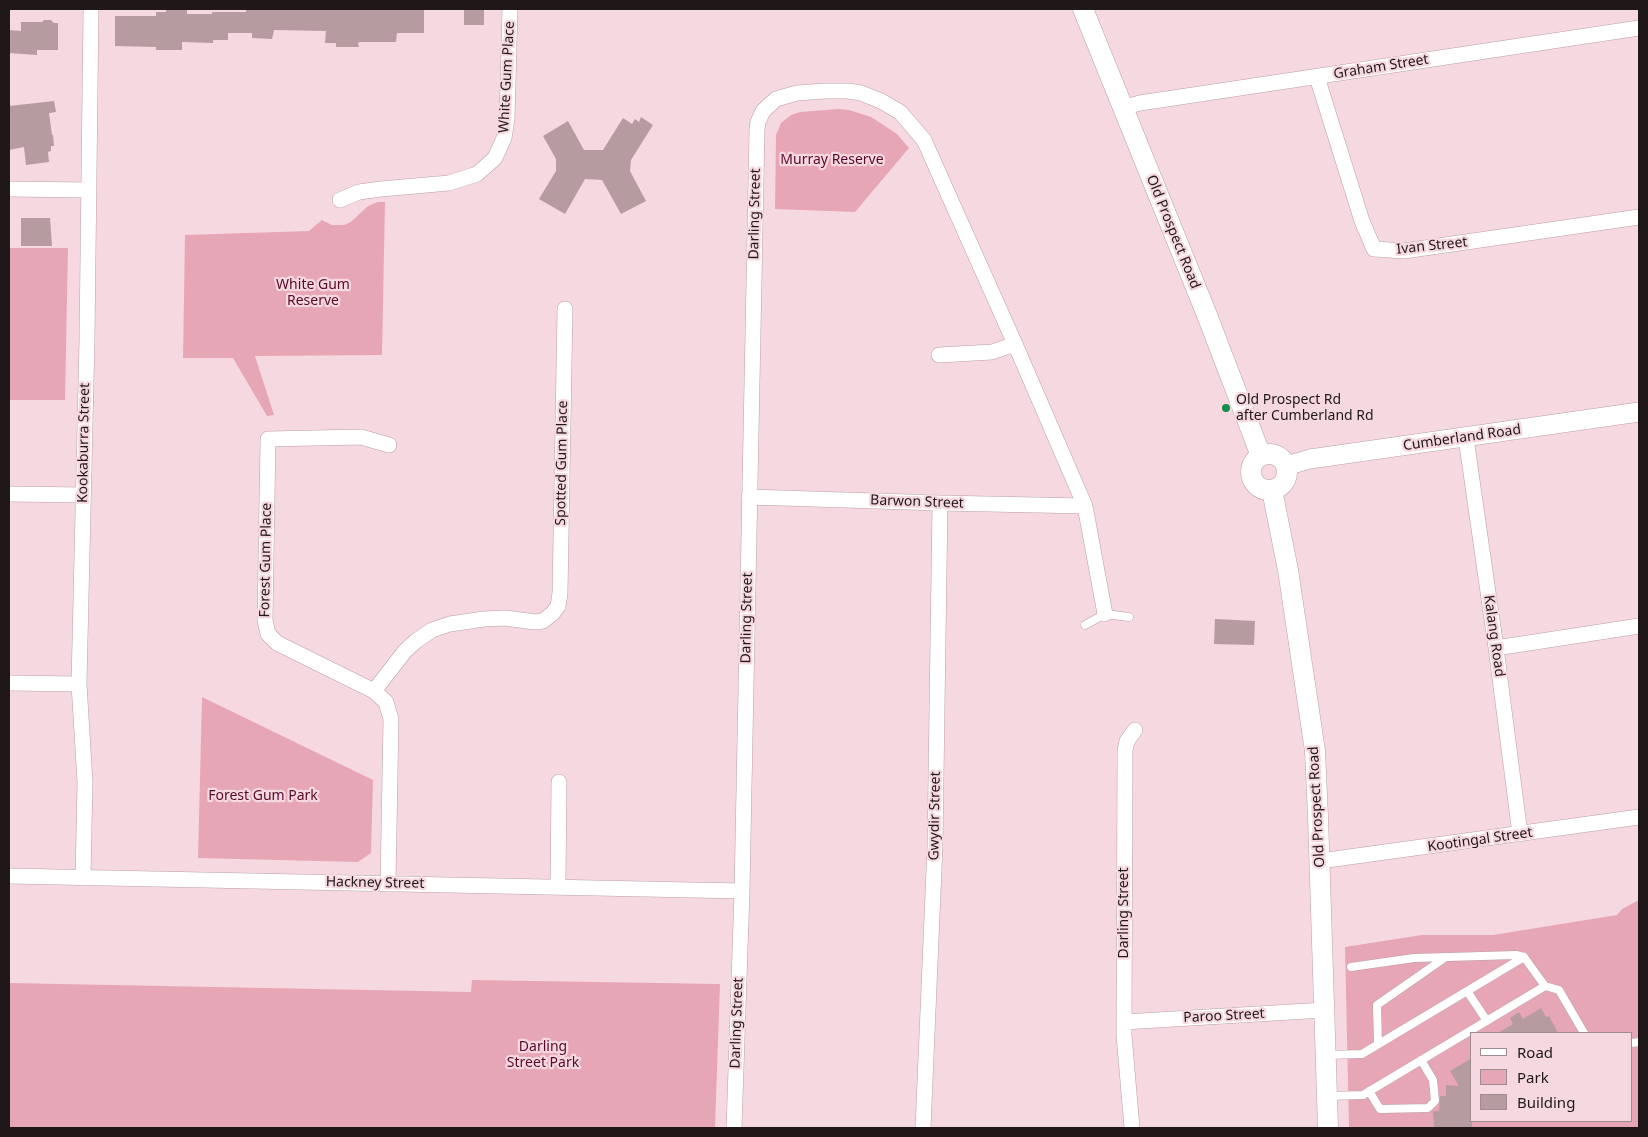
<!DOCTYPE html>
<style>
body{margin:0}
#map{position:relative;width:1648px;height:1137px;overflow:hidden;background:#f6d9e0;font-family:"Noto Sans",sans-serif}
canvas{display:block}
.frame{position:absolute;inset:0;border:10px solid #201719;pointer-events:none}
.legend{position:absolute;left:1470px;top:1032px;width:162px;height:90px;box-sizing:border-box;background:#f6d9e0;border:1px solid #a08b90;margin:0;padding:6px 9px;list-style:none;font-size:15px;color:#201719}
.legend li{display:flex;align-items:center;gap:10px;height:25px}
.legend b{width:25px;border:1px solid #a08b90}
</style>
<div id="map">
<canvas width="1648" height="1137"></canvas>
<div class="frame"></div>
<ul class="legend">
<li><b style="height:6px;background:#fff"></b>Road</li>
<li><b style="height:14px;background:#e7a6b6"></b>Park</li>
<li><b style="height:14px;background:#b69ba1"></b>Building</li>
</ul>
</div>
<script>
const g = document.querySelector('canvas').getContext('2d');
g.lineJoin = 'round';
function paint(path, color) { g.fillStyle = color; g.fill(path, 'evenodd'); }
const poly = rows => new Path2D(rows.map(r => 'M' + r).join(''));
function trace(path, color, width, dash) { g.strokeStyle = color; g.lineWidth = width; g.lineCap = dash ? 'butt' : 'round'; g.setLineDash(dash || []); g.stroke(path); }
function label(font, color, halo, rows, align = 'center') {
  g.font = font + ' "Noto Sans",sans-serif'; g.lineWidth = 4.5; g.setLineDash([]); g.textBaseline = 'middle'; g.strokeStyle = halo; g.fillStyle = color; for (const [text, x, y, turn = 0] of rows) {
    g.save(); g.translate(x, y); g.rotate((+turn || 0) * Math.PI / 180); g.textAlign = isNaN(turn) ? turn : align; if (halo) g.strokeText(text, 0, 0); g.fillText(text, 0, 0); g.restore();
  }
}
paint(poly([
 [838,109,849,110,871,117,897,134,909,148,855,212,775,209,776,135,781,123,791,115,800,112],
 [378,202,385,202,382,355,255,356,274,415,267,416,233,358,183,358,185,235,309,231,322,220,332,225,344,225,349,223,353,220,368,206],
 [9,248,68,248,65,400,9,400],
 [202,697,373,780,371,853,358,862,198,858],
 [1639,900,1639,1128,1349,1128,1345,947,1422,935,1493,935,1617,915,1622,909],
 [1472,1033,1632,1033,1632,1121,1472,1121],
 [472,980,720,984,715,1128,9,1128,9,983,471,992]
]), '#e7a6b6');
paint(poly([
 [166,9,187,9,187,14,212,14,212,12,246,12,246,9,424,9,424,33,397,33,396,42,360,42,358,43,359,47,336,47,336,43,325,43,326,31,274,30,272,39,252,38,252,33,228,33,228,40,213,40,213,43,182,42,182,50,156,50,156,47,115,46,115,16,156,16,156,12,166,12],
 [464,9,484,9,484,25,464,25],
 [44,20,51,20,54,23,58,23,58,50,37,50,37,55,9,53,9,30,21,31,21,22,42,22],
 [54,101,56,112,49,113,52,135,53,135,54,146,51,146,51,151,48,152,49,162,26,165,24,147,9,150,9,106],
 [641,117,653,125,631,160,630,171,646,201,621,214,602,180,585,179,565,214,539,199,556,171,556,159,543,136,568,121,584,150,603,150,623,118,632,124,635,119,639,122],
 [21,218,50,218,52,246,21,246],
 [1215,619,1255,621,1254,645,1214,644],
 [1541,1008,1546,1017,1549,1016,1558,1033,1498,1033,1513,1024,1510,1018,1519,1012,1523,1019],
 [1472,1058,1472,1128,1434,1128,1433,1111,1439,1111,1440,1096,1446,1096,1446,1085,1459,1086,1450,1071]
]), '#b69ba1');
const service = poly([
 [1085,625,1105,614,1129,617],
 [1545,986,1559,990,1584,1033],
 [1467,991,1487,1021],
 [1632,1043,1639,1042],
 [1378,1044,1377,1005,1446,957],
 [1326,1055,1362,1054,1524,957],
 [1369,1091,1380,1109,1428,1108,1435,1101,1433,1080,1421,1060],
 [1327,1096,1363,1095,1545,986,1524,957,1516,955,1414,958,1351,967]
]);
const minor = poly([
 [1317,77,1362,221,1374,249,1404,251,1639,217],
 [1122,108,1140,103,1639,28],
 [9,189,88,190],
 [340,200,359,192,381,189,449,183,477,174,495,158,504,138,507,119,510,9],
 [939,355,992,352,1015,344],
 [1466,438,1496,648,1520,834],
 [9,494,83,495],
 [749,497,940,503,1085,506],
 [1496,648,1639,626],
 [9,683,79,684],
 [374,691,405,651,416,641,432,630,450,624,484,619,505,618,535,622,543,621,553,613,558,606,560,593,565,309],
 [1320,861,1639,817],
 [9,876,742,891],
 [83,878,85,782,79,684,87,339,91,9],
 [388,884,391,719,386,702,374,691,277,643,268,634,265,620,268,439,361,437,389,445],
 [558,886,559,782],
 [1124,1022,1324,1010],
 [734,1128,742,891,757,129,758,122,763,111,776,99,797,93,825,91,848,91,861,93,881,101,900,112,924,140,1015,344,1085,506,1105,614],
 [923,1128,935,846,940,503],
 [1132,1128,1124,1035,1125,751,1127,741,1135,730]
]);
const tertiary = poly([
 [1286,466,1310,459,1639,412]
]);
const secondary = poly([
 [1083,9,1207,315,1261,456],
 '1251 472a18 18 0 1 1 36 0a18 18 0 1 1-36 0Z',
 [1272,490,1288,570,1315,751,1318,817,1328,1128]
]);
trace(service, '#b99fa5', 9);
trace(minor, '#b99fa5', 16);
trace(tertiary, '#b99fa5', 20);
trace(secondary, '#b99fa5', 21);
trace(service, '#fff', 8);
trace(minor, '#fff', 15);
trace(tertiary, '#fff', 19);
trace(secondary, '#fff', 20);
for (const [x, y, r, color] of [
 [1226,408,5,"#148f4b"]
]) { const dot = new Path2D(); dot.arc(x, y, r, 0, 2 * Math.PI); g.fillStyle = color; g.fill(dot); trace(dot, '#f6d9e0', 2); }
label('14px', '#201719', '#f6d9e0', [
 ["Graham Street",1381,67,-9],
 ["White Gum Place",507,77,-87],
 ["Darling Street",755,214,-89],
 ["Old Prospect Road",1173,232,68],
 ["Ivan Street",1432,246,-6],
 ["Cumberland Road",1462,438,-8],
 ["Kookaburra Street",84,443,-89],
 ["Spotted Gum Place",562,463,-89],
 ["Barwon Street",917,502,2],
 ["Forest Gum Place",266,560,-89],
 ["Darling Street",747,618,-89],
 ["Kalang Road",1494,636,82],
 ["Old Prospect Road",1317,807,-93],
 ["Gwydir Street",935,816,-89],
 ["Kootingal Street",1480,840,-8],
 ["Hackney Street",375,883,1],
 ["Darling Street",1124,913,-90],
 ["Paroo Street",1224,1016,-3],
 ["Darling Street",737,1023,-88]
]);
label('14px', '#58082a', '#f6d9e0', [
 ["Murray Reserve",832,160],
 ["White Gum",313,285],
 ["Reserve",313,301],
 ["Forest Gum Park",263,796],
 ["Darling",543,1047],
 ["Street Park",543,1063]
]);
label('14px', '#201719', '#f6d9e0', [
 ["Old Prospect Rd",1236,400],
 ["after Cumberland Rd",1236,416]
], 'left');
</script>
